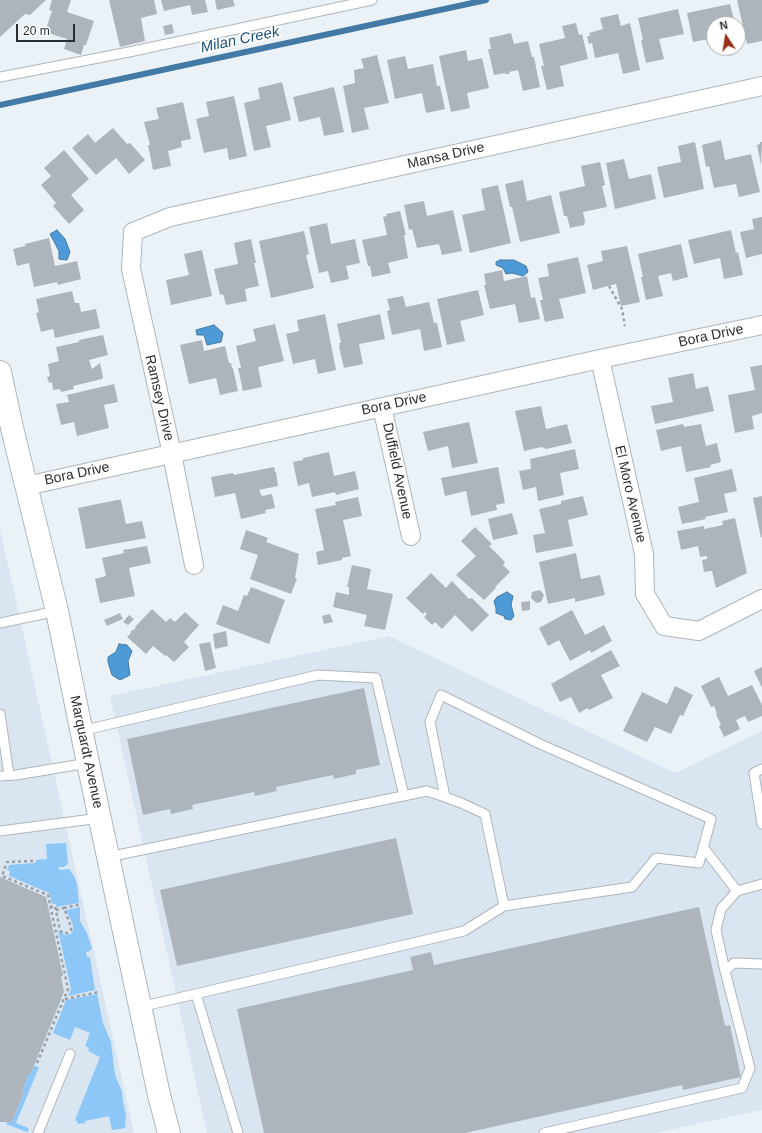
<!DOCTYPE html>
<style>
body{margin:0}
#map{position:relative;width:762px;height:1133px;overflow:hidden;background:#eaf2f8;font-family:Helvetica,sans-serif}
canvas{display:block}
.north{position:absolute;left:706px;top:16px;width:40px;height:40px;box-sizing:border-box;background:#fefefe;border:1px solid #aaabac;border-radius:50%;rotate:348deg;font-size:11px;font-weight:700;line-height:16px;text-align:center;color:#2b2e31}
.north::after{content:'';display:block;margin:auto;width:14px;height:18px;background:#983016;clip-path:polygon(50% 0,100% 100%,50% 72%,0 100%)}
.scale{position:absolute;left:16px;top:24px;width:59px;height:18px;box-sizing:border-box;border:2px solid #2b2e31;border-top:0;padding-left:5px;font-size:12px;line-height:14px;white-space:nowrap;color:#2b2e31;-webkit-text-stroke:3px #fefefe;paint-order:stroke}
</style>
<div id="map">
<canvas width="762" height="1133"></canvas>
<div class="north">N</div>
<div class="scale">20 m</div>
</div>
<script>
const g = document.querySelector('canvas').getContext('2d');
g.lineJoin = 'round';
function paint(path, color) { g.fillStyle = color; g.fill(path, 'evenodd'); }
const poly = rows => new Path2D(rows.map(r => 'M' + r).join(''));
function trace(path, color, width, dash) { g.strokeStyle = color; g.lineWidth = width; g.lineCap = dash ? 'butt' : 'round'; g.setLineDash(dash || []); g.stroke(path); }
function label(font, color, halo, rows, align = 'center') {
  g.font = font + ' Helvetica,sans-serif'; g.lineWidth = 4; g.setLineDash([]); g.textBaseline = 'middle'; g.strokeStyle = halo; g.fillStyle = color; for (const [text, x, y, turn = 0] of rows) {
    g.save(); g.translate(x, y); g.rotate((+turn || 0) * Math.PI / 180); g.textAlign = isNaN(turn) ? turn : align; if (halo) g.strokeText(text, 0, 0); g.fillText(text, 0, 0); g.restore();
  }
}
paint(poly([
 [0,528,134,1133,0,1133],
 [389,636,675,773,762,731,762,1110,655,1133,207,1133,110,696]
]), '#d9e6f2');
paint(poly([
 [66,843,68,864,64,867,59,867,59,870,69,869,74,876,77,884,79,903,56,907,56,904,52,904,49,893,9,876,10,871,7,870,9,865,35,863,36,860,47,859,46,844],
 [80,907,80,921,87,933,92,948,90,951,86,952,87,957,90,957,95,990,68,996,71,989,58,930,65,935,71,934,73,930,73,925,66,910],
 [97,994,103,1023,111,1042,115,1075,122,1092,123,1101,126,1115,125,1128,112,1130,109,1116,85,1121,86,1123,77,1124,78,1122,75,1120,100,1057,88,1051,89,1048,85,1046,90,1033,75,1027,70,1040,53,1033,66,1000],
 [34,1066,39,1067,16,1123,28,1128,29,1131,27,1132,6,1124,7,1122,12,1122,24,1092,22,1091,29,1073,31,1073]
]), '#8cc7f8');
const water = poly([
 [57,230,65,239,70,252,67,260,59,259,59,251,50,234,57,230],
 [500,260,514,260,526,266,528,272,523,276,512,273,506,274,503,268,496,265,496,262,500,260],
 [214,325,223,333,221,342,207,345,204,335,197,335,196,330,214,325],
 [507,592,513,596,511,605,514,616,511,620,505,619,504,616,496,613,496,608,494,601,497,597,507,592],
 [119,644,127,645,132,651,128,661,130,675,120,680,112,675,108,662,108,657,116,652,119,644]
]);
paint(water, '#4d9ad7');
trace(water, '#437aa5', 1);
trace(poly([
 [0,105,486,0]
]), '#437aa5', 6);
paint(poly([
 [0,0,46,0,30,15,25,14,0,37],
 [52,0,71,0,67,12,94,21,86,45,84,45,81,55,64,49,67,39,45,32,52,11,49,10],
 [109,0,154,0,157,14,141,18,145,41,120,47],
 [161,0,205,0,208,12,192,15,190,5,164,11],
 [215,0,233,0,235,6,217,10],
 [737,0,762,0,762,41,747,44],
 [730,4,735,24,714,24,714,38,693,42,687,13],
 [678,9,684,34,659,39,664,59,646,63,641,40,643,40,638,18],
 [618,14,621,26,630,23,640,70,623,74,618,53,595,58,592,43,589,44,587,36,590,36,589,33,603,29,600,18],
 [576,23,579,35,582,34,588,59,560,66,564,86,547,90,541,66,544,66,539,44,565,38,562,26],
 [172,24,174,33,165,35,163,26],
 [738,31,742,48,723,52,722,48,738,48],
 [511,33,514,44,528,41,532,57,534,57,540,87,523,91,518,70,509,72,510,74,505,74,505,73,494,75,488,49,491,49,489,38],
 [466,50,468,61,482,58,489,88,467,93,470,108,451,112,439,56],
 [377,55,389,103,364,108,369,129,352,133,343,86,355,83,354,70,364,68,361,59],
 [405,56,408,69,433,64,437,86,440,86,445,109,426,113,422,93,395,99,387,60],
 [282,82,291,120,266,126,271,147,254,151,244,103,260,99,258,88],
 [334,87,344,132,324,136,320,117,299,122,293,97],
 [234,96,247,156,229,160,227,148,204,153,196,119,209,116,206,102],
 [183,102,191,139,181,141,182,147,168,151,171,166,153,170,148,145,150,145,144,122,159,119,156,108],
 [113,128,127,144,130,143,145,160,129,174,116,158,96,175,72,148,88,134,95,143],
 [721,140,725,160,751,154,760,192,739,197,736,184,714,188,709,166,706,167,702,145],
 [695,142,704,189,664,198,657,167,681,162,678,146],
 [760,142,762,142,761,165,757,145,760,144],
 [64,150,89,179,71,195,84,210,69,224,53,206,56,203,41,185,51,176,44,168],
 [624,159,629,179,651,174,656,199,615,209,606,163],
 [600,162,605,185,602,186,607,207,583,212,585,221,584,225,570,228,567,216,564,216,559,192,585,186,581,166],
 [523,180,527,201,551,195,560,233,520,242,512,207,510,207,505,184],
 [498,185,511,243,470,253,462,215,485,210,481,189],
 [424,201,427,216,453,210,462,251,442,255,439,244,417,248,412,229,409,230,404,205],
 [400,211,406,235,404,235,408,258,388,263,391,273,372,277,370,266,368,266,362,240,387,235,383,217,387,216,386,214],
 [762,217,762,254,746,258,740,232,754,229,752,219],
 [327,223,331,244,355,239,360,263,346,266,349,279,331,283,328,271,319,273,309,227],
 [731,230,736,253,738,252,743,275,724,279,720,258,694,264,688,240],
 [304,231,309,254,306,255,314,288,271,298,259,241],
 [49,238,55,266,77,261,81,279,58,285,57,282,34,287,29,263,17,266,13,249,25,246,25,244],
 [251,239,256,263,254,263,259,286,245,289,247,301,226,305,223,294,220,295,214,269,238,264,234,243],
 [681,244,688,277,673,281,671,273,658,276,663,296,646,300,641,277,643,277,638,254],
 [627,246,640,302,621,306,616,284,593,290,587,265,603,261,601,251],
 [202,250,212,296,171,305,166,280,189,275,184,254],
 [578,257,586,293,559,299,564,318,545,322,540,300,543,300,538,278,549,276,547,264],
 [502,270,504,281,527,276,531,298,535,297,540,319,519,323,515,304,490,309,484,285,486,285,484,274],
 [478,290,484,315,460,321,465,341,447,345,437,299],
 [72,291,75,303,79,303,81,312,96,309,100,328,55,338,53,329,41,332,36,313,39,312,36,299],
 [403,296,406,307,429,302,434,323,437,323,442,347,424,351,420,329,392,335,387,311,390,310,387,299],
 [325,314,336,370,318,374,315,359,293,364,286,334,299,331,297,320],
 [380,314,385,339,359,344,363,364,344,368,339,347,340,346,339,343,341,343,337,324],
 [275,324,284,361,258,367,262,387,243,391,238,368,241,368,236,346,256,341,253,329],
 [103,335,108,355,89,360,92,369,100,363,103,377,102,379,73,386,74,389,61,392,60,389,53,390,52,382,49,383,47,377,50,376,48,364,59,361,56,347,79,342,79,340],
 [202,340,204,351,225,346,229,363,231,363,232,368,233,368,238,391,220,395,216,378,189,384,180,345],
 [762,365,762,413,752,416,754,429,735,433,728,395,755,390,750,367],
 [693,373,696,389,708,386,714,411,655,424,651,406,673,402,668,378],
 [114,384,118,402,104,405,109,428,77,436,74,422,61,425,56,404,69,402,67,395],
 [541,406,546,429,567,424,572,443,546,449,542,447,524,451,515,411],
 [469,422,478,463,452,468,448,446,428,451,423,432],
 [683,424,684,427,701,424,706,446,717,443,721,462,710,465,711,467,686,472,681,446,661,451,656,430],
 [575,449,579,469,560,473,564,495,538,501,536,487,523,490,519,471,531,469,530,459],
 [329,452,334,476,355,471,359,489,336,495,335,492,312,497,309,483,298,486,293,462,303,460,303,458],
 [274,467,275,472,276,472,278,486,259,490,262,496,272,494,275,508,265,510,266,513,241,519,235,493,215,497,211,477,233,473,234,475],
 [498,467,505,503,496,505,497,510,471,516,466,491,445,496,441,478],
 [732,469,737,491,724,494,728,512,705,517,706,519,682,524,678,507,699,502,694,478],
 [583,496,588,515,568,520,573,546,536,553,533,535,545,533,539,509,561,504,561,501],
 [762,496,762,537,761,538,753,498],
 [358,497,362,516,343,520,351,556,342,558,342,560,318,565,316,552,324,550,315,509,336,505,335,502],
 [117,500,121,500,126,524,142,521,146,538,86,549,78,508],
 [512,513,518,534,493,540,488,519],
 [735,518,747,573,716,588,712,571,704,572,702,560,707,559,707,556,700,557,698,546,681,550,677,531,704,526,704,529,723,525,722,521],
 [475,527,492,544,489,546,505,562,503,565,510,572,495,587,496,588,484,600,456,575,476,556,461,541],
 [246,530,268,538,266,542,299,554,295,578,297,579,291,594,250,579,258,555,240,549],
 [147,546,151,563,129,568,135,596,100,603,95,579,106,576,102,558,124,553,123,550],
 [576,553,581,579,600,575,605,595,575,602,575,598,548,604,539,562],
 [352,565,371,569,367,589,393,594,385,630,364,626,367,615,333,607,336,592,349,595,349,587,347,587],
 [431,573,446,588,452,581,469,599,472,598,489,615,472,632,455,615,442,629,435,622,432,625,424,617,427,614,425,612,423,614,406,598],
 [251,587,285,600,269,644,216,624,223,605,238,611,244,595,247,596],
 [540,590,544,595,541,602,536,603,531,598,532,592],
 [530,601,530,610,522,611,521,602],
 [152,609,166,622,170,618,175,622,185,612,199,625,184,642,189,647,174,662,166,655,165,656,153,646,146,654,127,637,131,633,130,632,136,628,135,627],
 [572,610,585,635,604,625,612,641,591,653,590,650,570,661,559,640,548,646,539,628],
 [120,613,123,619,107,626,104,620],
 [330,614,333,622,324,624,322,616],
 [129,615,134,619,128,625,123,622],
 [226,631,228,646,215,649,213,634],
 [210,642,216,668,205,671,199,644],
 [611,650,620,666,601,675,613,698,589,710,588,708,579,713,571,697,560,702,551,684],
 [762,667,762,688,754,671],
 [719,677,728,696,752,685,762,705,762,716,748,722,745,716,736,720,740,729,724,737,719,726,721,725,716,714,717,713,714,706,711,707,701,686],
 [675,686,693,695,683,716,680,715,671,734,655,727,647,742,623,731,642,692,667,704],
 [364,688,380,765,356,770,356,774,334,779,333,775,276,787,277,791,255,796,254,792,192,805,193,809,171,814,170,809,143,815,127,739],
 [396,838,413,914,177,966,160,890],
 [0,877,46,897,63,976,61,976,64,992,31,1073,29,1073,22,1091,24,1092,12,1122,0,1122],
 [699,907,725,1026,730,1025,741,1077,683,1090,682,1085,465,1133,264,1133,237,1009,413,970,410,957,431,952,434,965]
]), '#aeb4bb');
const lane = poly([
 [0,77,129,52,372,0],
 [0,623,57,611],
 [0,714,9,775],
 [81,731,318,675,376,678,404,796],
 [762,769,754,773,762,824],
 [0,776,16,775,88,763],
 [0,831,100,818],
 [703,847,737,891],
 [108,857,427,791,445,797,461,803,485,814,504,906,632,887,656,858,699,863,711,819,540,744,441,695,430,722,445,797],
 [725,971,716,930,721,909,737,891,762,884],
 [196,994,238,1133],
 [140,1007,464,931,504,906],
 [38,1133,70,1054],
 [544,1133,742,1088,750,1068,725,971,734,963,762,964]
]);
const street = poly([
 [600,359,644,554,645,594,664,626,699,631,762,599],
 [382,407,411,536],
 [26,486,600,359,762,325],
 [194,565,172,454,131,269,133,232,170,217,762,86]
]);
const secondary = poly([
 [0,372,12,428,57,611,88,763,159,1095,169,1133]
]);
trace(lane, '#aeb5bb', 11);
trace(street, '#aeb5bb', 20);
trace(secondary, '#aeb5bb', 24);
trace(poly([
 [609,286,622,309,625,326],
 [33,861,7,862,2,876,48,895,68,989,37,1063],
 [50,907,55,906,60,930,63,933,67,933,71,930,71,927,64,908,82,904],
 [56,910,64,908],
 [65,999,99,992]
]), '#9ba0a5', 2.5, [3, 3]);
trace(lane, '#fff', 9);
trace(street, '#fff', 18);
trace(secondary, '#fff', 22);
label('14px', '#2b2e31', '#fefefe', [
 ["Mansa Drive",446,156,-13],
 ["Bora Drive",711,336,-12],
 ["Ramsey Drive",159,398,77],
 ["Bora Drive",394,404,-12],
 ["Duffield Avenue",397,471,78],
 ["Bora Drive",77,474,-12],
 ["El Moro Avenue",630,494,77],
 ["Marquardt Avenue",86,752,78]
]);
label('italic 15px', '#1c537c', '#fefefe', [
 ["Milan Creek",240,40,-12]
]);
</script>
